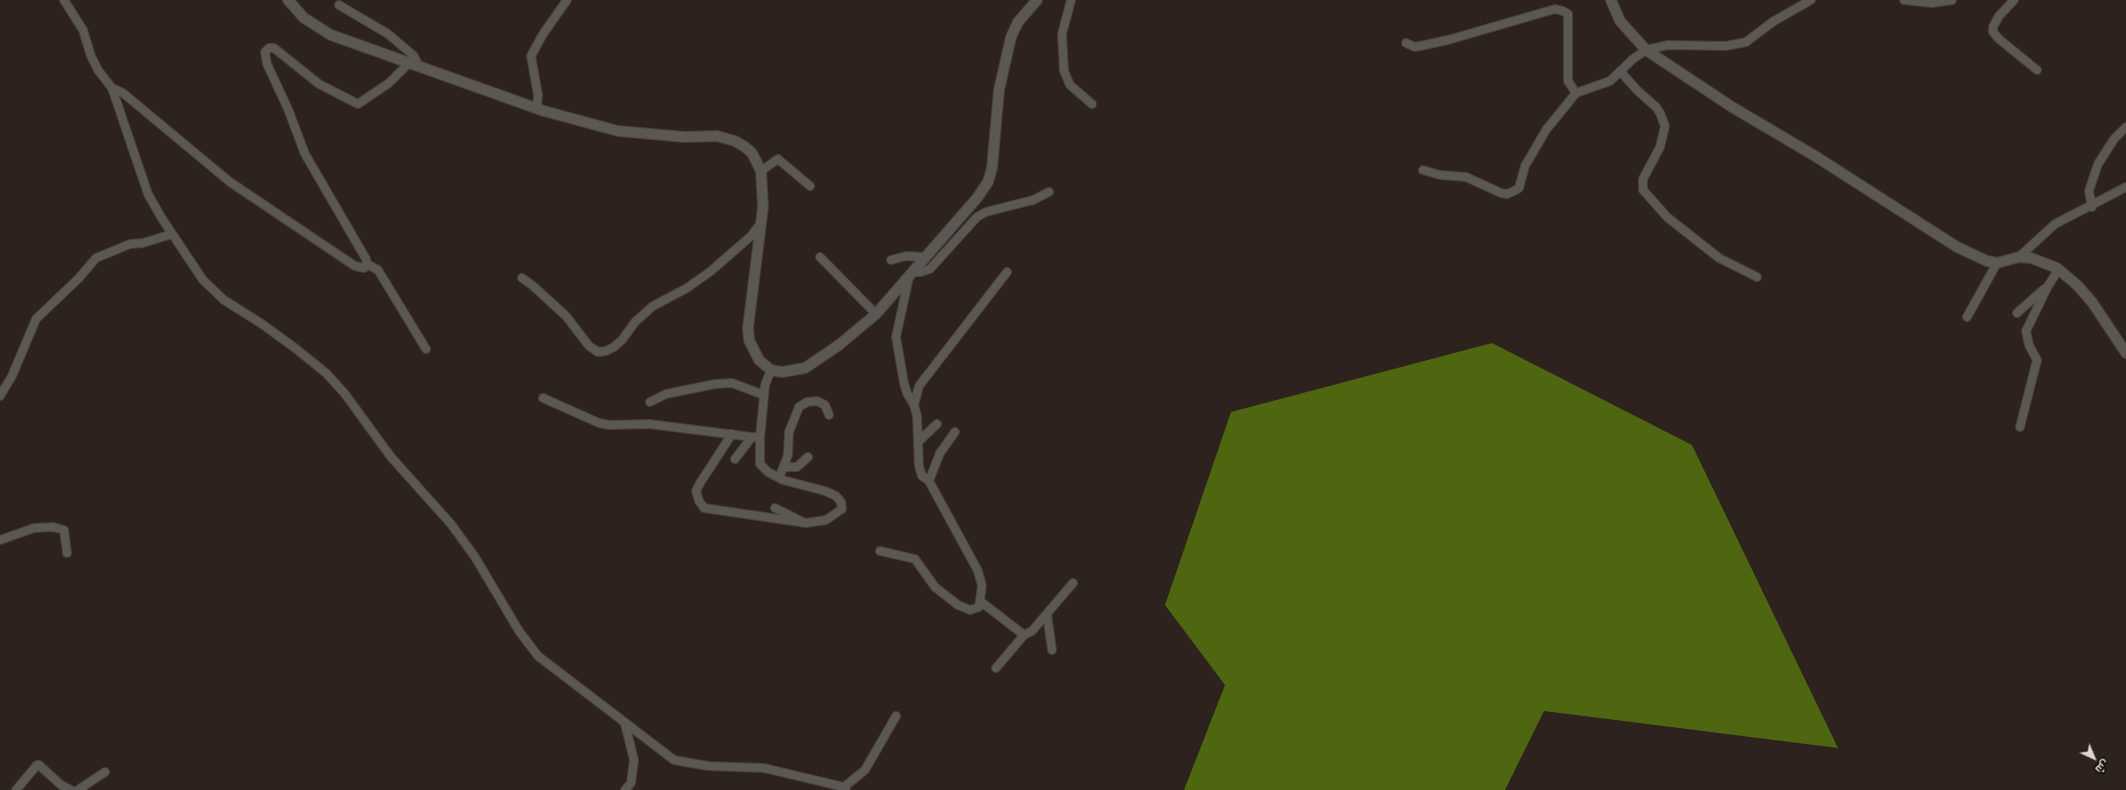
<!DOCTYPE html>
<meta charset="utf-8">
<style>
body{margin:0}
#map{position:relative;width:2126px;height:790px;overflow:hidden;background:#2d221d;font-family:"PT Sans",Cairo,sans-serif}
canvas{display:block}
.north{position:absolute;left:2074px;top:738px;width:40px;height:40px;-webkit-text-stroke:3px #120d0b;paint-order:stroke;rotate:136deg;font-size:11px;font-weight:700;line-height:16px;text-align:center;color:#dcd5d1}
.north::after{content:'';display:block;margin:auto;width:14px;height:18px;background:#dcd5d1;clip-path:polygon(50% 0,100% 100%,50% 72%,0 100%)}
</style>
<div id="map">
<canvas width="2126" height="790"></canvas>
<div class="north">ش</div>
</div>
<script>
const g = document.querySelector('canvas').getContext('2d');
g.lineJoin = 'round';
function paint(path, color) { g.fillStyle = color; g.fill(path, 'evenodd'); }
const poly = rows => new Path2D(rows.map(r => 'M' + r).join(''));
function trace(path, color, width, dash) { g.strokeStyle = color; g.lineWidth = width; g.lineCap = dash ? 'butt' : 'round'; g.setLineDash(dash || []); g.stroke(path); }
paint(poly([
 [1492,343,1692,445,1838,748,1544,711,1505,790,1184,790,1225,685,1165,605,1231,412]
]), '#4d660f');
const minor = poly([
 [64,0,83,30,91,56,98,70,112,88,148,194,161,217,203,280,224,300,262,324,295,348,326,373,345,394,391,457,451,524,475,557,519,631,538,656,674,760,708,766,764,768,844,787,846,790],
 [1071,0,1062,34,1064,71,1070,85,1092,104],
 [1904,0,1932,3,1952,0],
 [2014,0,1999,16,1993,27,1993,32,1999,39,2037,70],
 [339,5,388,34,414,56,419,67],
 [1406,43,1415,47,1448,40,1555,9,1563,11,1568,14,1568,81,1576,93],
 [1620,71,1637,90,1656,107,1660,113,1665,126,1660,147,1643,179,1643,190,1667,217,1719,258,1757,277],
 [112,88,123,93,230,182,346,260,355,266,364,268,367,264,366,259,305,154,288,109,267,64,265,52,269,48,274,48,319,84,358,104,389,83,408,64],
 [537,109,538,95,531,56,543,34,567,0],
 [1423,170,1440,175,1466,177,1501,193,1507,194,1514,191,1519,188,1525,166,1546,130,1576,93,1610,81,1633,59,1646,50,1668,45,1726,46,1746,42,1774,21,1811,0],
 [761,171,778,159,810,186],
 [2092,207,2089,191,2098,164,2114,139,2126,127],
 [820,257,876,314],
 [2019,257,2055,224,2126,187],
 [891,260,906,256,926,257],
 [367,264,378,270,426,349],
 [913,272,921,272,930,269,977,217,986,212,1033,200,1049,192],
 [522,278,532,285,566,316,589,346,598,352,606,351,614,347,622,340,635,322,653,306,687,288,711,271,751,236,761,223],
 [2017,313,2044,289],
 [1967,317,1997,263],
 [0,396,12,376,36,319,79,278,96,258,130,244,143,243,172,234],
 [543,398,599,423,610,425,649,424,760,438,765,385,771,370],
 [650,402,666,394,715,384,732,383,764,395],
 [914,405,919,386,1007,272],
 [2020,427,2037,360,2029,345,2026,331,2048,286,2059,269],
 [732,434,700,483,696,491,699,501,704,508,806,523,826,520,842,509,841,502,836,496,825,491,783,480,768,472,760,464,760,438],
 [919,441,937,424],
 [735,459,752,437],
 [784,467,797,467,808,457],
 [779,478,788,455,789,432,799,407,807,402,817,401,825,405,829,415],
 [929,481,940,453,955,432],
 [775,508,803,522],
 [0,540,34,528,53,527,64,530,67,553],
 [880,551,915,559,935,587,958,605,970,610,979,607,982,586,978,571,929,481,922,476,919,466,917,416,914,405,907,393,904,383,896,337,909,277],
 [980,601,1024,635,1032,631,1073,583],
 [1047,614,1052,650],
 [996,668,1024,635],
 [844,787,865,770,896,716],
 [16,790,37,765,39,765,61,785,71,790],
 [78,790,105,772],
 [625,790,631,783,634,760,625,724]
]);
const tertiary = poly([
 [288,0,304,18,331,35,544,111,618,131,685,137,717,136,735,141,745,147,752,153,761,171,763,207,748,328,749,340,759,360,771,370,782,372,805,368,839,345,876,314,977,198,988,182,992,168,999,90,1011,37,1018,22,1037,0],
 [1611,0,1620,21,1646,50,1732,107,1815,156,1957,247,1987,261,1997,263,2019,257,2031,258,2057,268,2077,285,2092,302,2126,353]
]);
trace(minor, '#493f3a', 10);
trace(tertiary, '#493f3a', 12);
trace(minor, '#5b5753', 8);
trace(tertiary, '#5b5753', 10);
</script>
